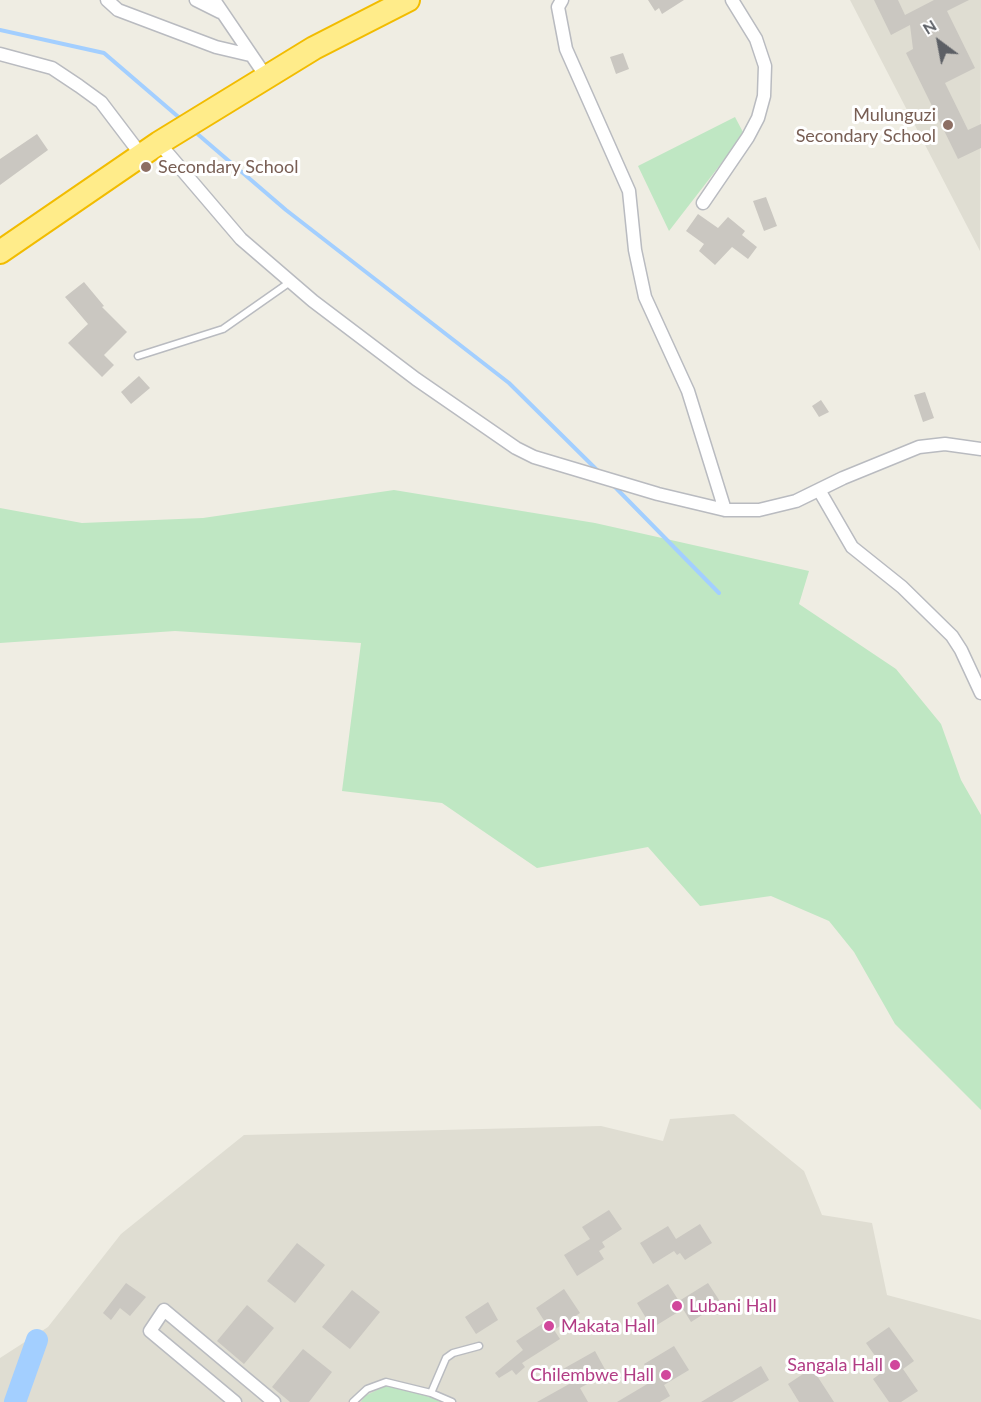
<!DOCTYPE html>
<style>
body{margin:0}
#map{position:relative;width:981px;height:1402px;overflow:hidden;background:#efede3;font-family:Lato,sans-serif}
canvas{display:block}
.north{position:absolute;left:909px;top:12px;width:60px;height:60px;-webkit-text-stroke:4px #fff;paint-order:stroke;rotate:328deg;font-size:16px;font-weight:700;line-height:24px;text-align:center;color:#5c5f65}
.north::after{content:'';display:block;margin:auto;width:21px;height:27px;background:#5c5f65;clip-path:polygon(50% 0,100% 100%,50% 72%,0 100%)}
</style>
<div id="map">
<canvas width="981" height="1402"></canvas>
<div class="north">N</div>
</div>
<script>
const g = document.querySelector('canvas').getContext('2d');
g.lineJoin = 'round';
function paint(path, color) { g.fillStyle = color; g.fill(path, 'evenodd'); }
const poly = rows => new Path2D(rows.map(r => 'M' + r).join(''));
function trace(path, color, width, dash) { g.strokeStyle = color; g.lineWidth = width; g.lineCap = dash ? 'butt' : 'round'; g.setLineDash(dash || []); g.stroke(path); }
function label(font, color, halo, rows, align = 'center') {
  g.font = font + ' Lato,sans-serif'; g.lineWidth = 6; g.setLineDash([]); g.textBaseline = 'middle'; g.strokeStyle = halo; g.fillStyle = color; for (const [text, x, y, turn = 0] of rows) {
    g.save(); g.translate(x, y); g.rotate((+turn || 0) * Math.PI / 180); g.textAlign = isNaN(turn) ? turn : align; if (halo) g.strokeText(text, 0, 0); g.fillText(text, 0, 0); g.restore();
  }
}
paint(poly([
 [850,0,981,0,980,251],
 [734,1114,804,1171,822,1215,872,1223,887,1295,981,1320,981,1402,0,1402,0,1358,48,1327,121,1234,244,1135,601,1126,663,1141,670,1119]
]), '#dfddd2');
paint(poly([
 [735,117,744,134,669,231,638,166],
 [394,490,595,523,809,571,799,604,896,669,941,724,961,780,981,815,981,1110,895,1024,854,952,829,921,771,896,700,906,648,847,537,868,442,803,342,791,361,643,175,631,0,643,0,508,82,523,203,518],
 [387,1385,448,1402,361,1402,365,1396]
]), '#bfe7c3');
trace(poly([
 [0,30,104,53,182,120],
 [194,131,286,210,509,383,599,472],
 [613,485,719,593]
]), '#a3cfff', 4);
trace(poly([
 [15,1402,37,1340]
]), '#a3cfff', 22);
paint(poly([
 [648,0,684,0,662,14,659,8,655,11],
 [874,0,898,0,905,15,934,0,969,0,947,11,975,68,945,83,968,130,981,124,981,148,958,159,906,53,913,49,910,25,891,35],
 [623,53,629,69,616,74,610,57],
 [37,134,48,150,0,185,0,159],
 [766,197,777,226,764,231,753,201],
 [698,214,718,228,728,217,745,231,742,235,757,247,748,259,732,247,715,265,699,251,704,244,686,231],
 [84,282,104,306,102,307,127,332,104,355,114,365,102,377,68,343,88,324,65,297],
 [139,376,150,388,131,404,121,392],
 [925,392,934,418,923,422,914,395],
 [821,400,829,412,819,417,812,406],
 [609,1210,622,1229,602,1242,605,1247,599,1251,604,1259,577,1276,564,1255,590,1239,582,1227],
 [700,1224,712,1243,685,1260,680,1253,677,1255,674,1251,653,1264,640,1243,668,1226,676,1239],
 [297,1243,325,1265,295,1303,267,1281],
 [126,1283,146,1297,130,1316,120,1308,111,1320,103,1313],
 [708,1283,721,1303,691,1322,683,1309,652,1328,637,1303,668,1284,679,1301],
 [564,1289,580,1313,554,1330,560,1339,522,1363,525,1367,516,1375,512,1370,499,1378,495,1373,523,1350,516,1341,545,1322,536,1308],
 [352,1290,380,1312,350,1349,322,1327],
 [488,1302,498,1320,476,1334,465,1317],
 [247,1305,274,1328,244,1364,217,1341],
 [889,1327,914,1361,903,1369,918,1391,901,1402,889,1402,873,1379,885,1370,866,1343],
 [674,1346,689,1370,664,1385,670,1396,660,1402,617,1402,654,1380,644,1364],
 [303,1349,332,1372,309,1402,290,1402,272,1387],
 [595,1351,607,1373,580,1388,588,1402,537,1402,571,1383,563,1369],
 [761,1366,769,1380,732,1402,701,1402],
 [812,1368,834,1402,799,1402,788,1384]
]), '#cac7c1');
const lane = poly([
 [138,356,223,329,290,282],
 [431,1393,446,1358,453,1353,479,1346],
 [353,1402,367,1389,386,1382,431,1393,452,1402]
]);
const street = poly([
 [107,0,118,10,216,47,250,55],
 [196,0,220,12],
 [214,0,267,78],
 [562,0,558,7,566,49,629,191,635,250,645,297,688,391,725,510],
 [0,54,52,68,79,86,101,102,142,156],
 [159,143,241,239,313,301,416,379,516,448,534,457,658,494,725,510,759,510,796,501,843,478,919,447,945,444,981,449],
 [703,203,748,137,758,118,764,96,765,66,756,39,732,0],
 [819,490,852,547,902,587,952,636,961,650,981,693],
 [235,1402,150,1331,164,1310,274,1402]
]);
const highway = poly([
 [0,252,159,143,314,48,408,0]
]);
trace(lane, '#b9bbc0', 9);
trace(street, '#b9bbc0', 15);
trace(highway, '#f2bc00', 26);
trace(lane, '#fff', 6);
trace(street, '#fff', 12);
trace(highway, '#ffec8a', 22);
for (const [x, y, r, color] of [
 [948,125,6,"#8d6e63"],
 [146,167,6,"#8d6e63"],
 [677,1306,6,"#d1479c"],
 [549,1326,6,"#d1479c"],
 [895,1365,6,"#d1479c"],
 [666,1375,6,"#d1479c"]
]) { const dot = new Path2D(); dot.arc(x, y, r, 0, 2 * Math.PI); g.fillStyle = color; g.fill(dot); trace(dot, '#fff', 2); }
label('18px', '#785e54', '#fff', [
 ["Mulunguzi",936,115],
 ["Secondary School",936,136],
 ["Secondary School",158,167,"left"]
], 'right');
label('18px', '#b23c85', '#fff', [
 ["Lubani Hall",689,1306],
 ["Makata Hall",561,1326],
 ["Sangala Hall",883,1365,"right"],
 ["Chilembwe Hall",654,1375,"right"]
], 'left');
</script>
